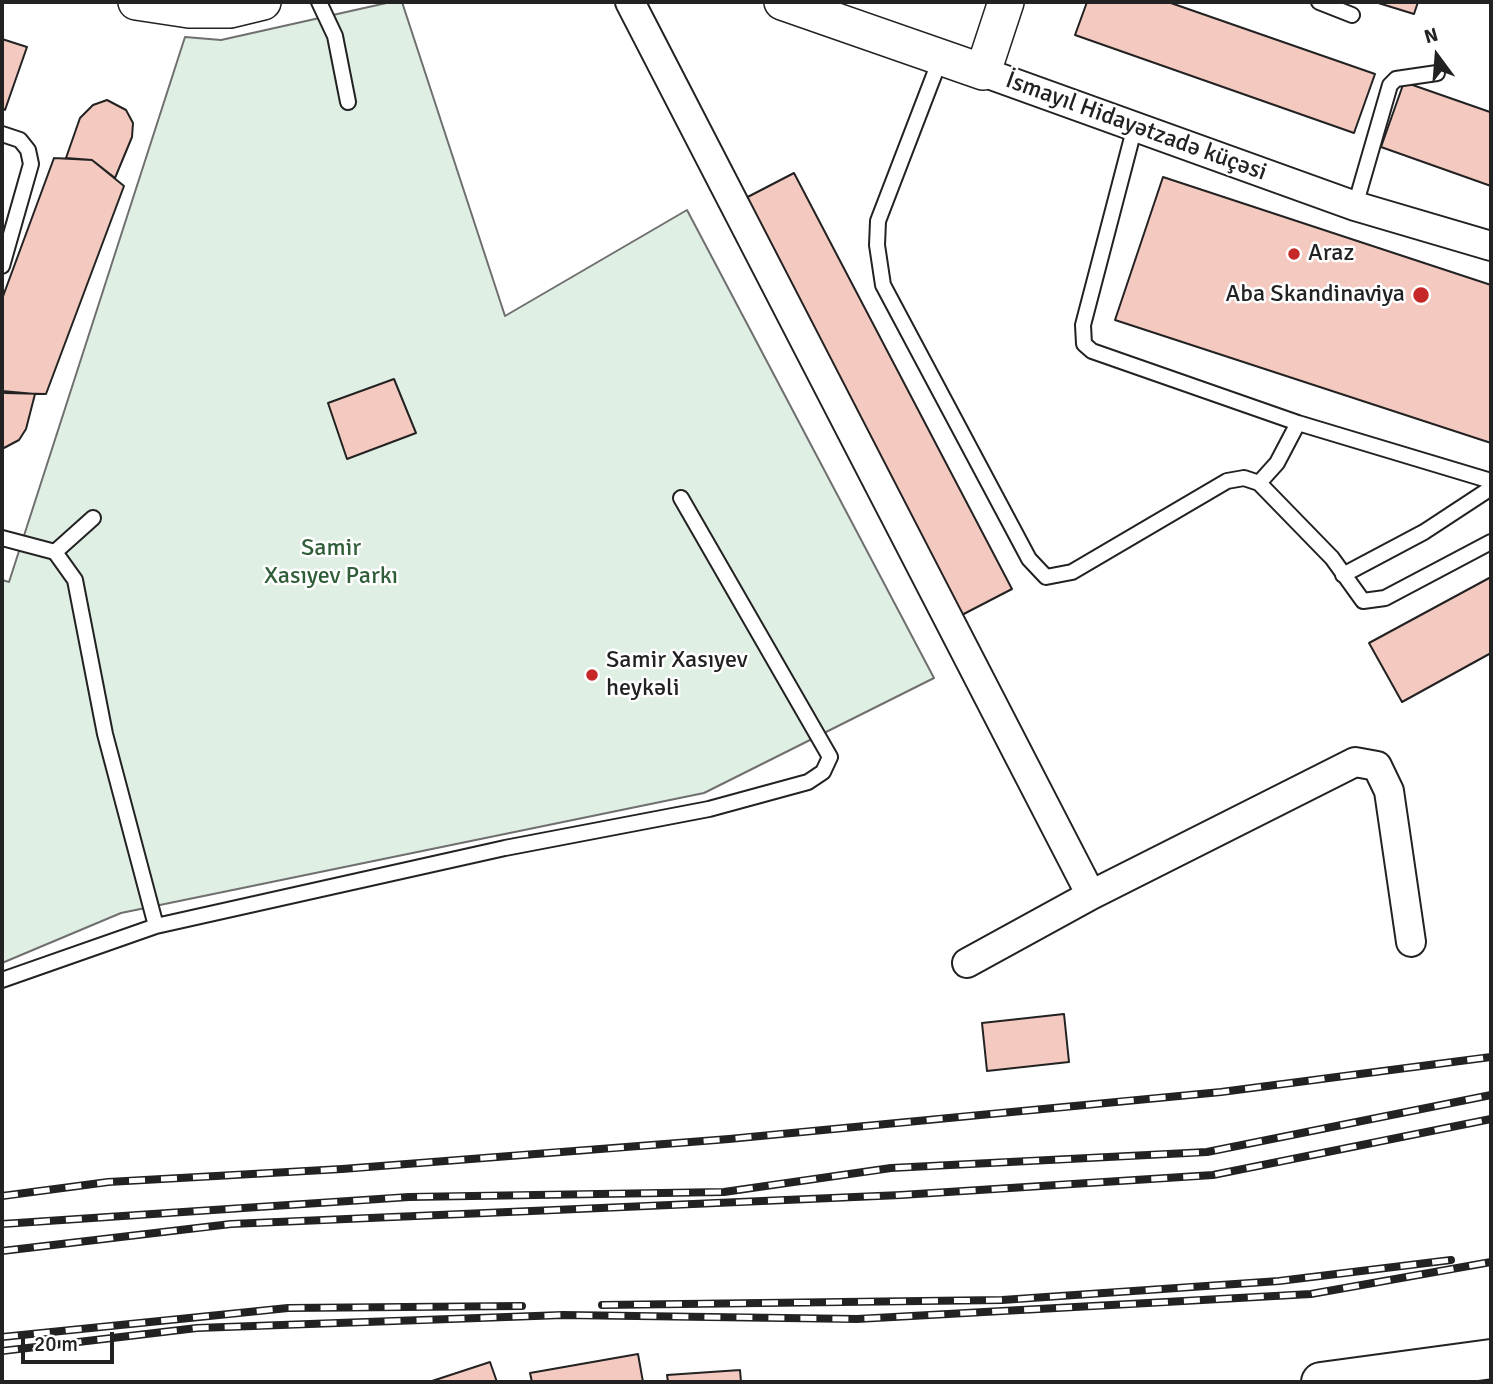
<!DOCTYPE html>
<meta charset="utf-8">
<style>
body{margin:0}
#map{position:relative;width:1493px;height:1384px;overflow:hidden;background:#fff;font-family:Signika,sans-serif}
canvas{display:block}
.frame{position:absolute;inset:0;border:4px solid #222;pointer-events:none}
.north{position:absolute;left:1402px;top:21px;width:70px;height:70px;-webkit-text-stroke:5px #fff;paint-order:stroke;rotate:344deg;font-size:19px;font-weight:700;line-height:28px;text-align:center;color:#222}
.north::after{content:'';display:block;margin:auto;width:24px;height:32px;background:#222;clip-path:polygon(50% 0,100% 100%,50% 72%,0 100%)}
.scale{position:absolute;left:21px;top:1332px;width:93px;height:32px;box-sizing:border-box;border:4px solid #222;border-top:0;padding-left:9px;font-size:21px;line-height:24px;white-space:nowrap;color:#222;-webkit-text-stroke:5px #fff;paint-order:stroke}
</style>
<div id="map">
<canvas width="1493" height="1384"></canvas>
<div class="frame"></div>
<div class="north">N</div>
<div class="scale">20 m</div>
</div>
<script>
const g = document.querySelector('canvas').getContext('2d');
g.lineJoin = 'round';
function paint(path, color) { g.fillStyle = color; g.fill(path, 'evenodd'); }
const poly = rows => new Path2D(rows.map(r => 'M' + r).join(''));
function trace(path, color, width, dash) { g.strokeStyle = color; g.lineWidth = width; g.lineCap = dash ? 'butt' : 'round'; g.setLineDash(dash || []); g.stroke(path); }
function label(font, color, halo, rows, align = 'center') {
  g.font = font + ' Signika,sans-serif'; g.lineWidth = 5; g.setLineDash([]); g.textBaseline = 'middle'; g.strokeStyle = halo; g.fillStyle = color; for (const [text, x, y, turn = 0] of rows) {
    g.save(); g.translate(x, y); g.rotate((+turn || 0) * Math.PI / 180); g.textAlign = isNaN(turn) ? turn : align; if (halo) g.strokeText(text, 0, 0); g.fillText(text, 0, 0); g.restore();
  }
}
const green = poly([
 [391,2,402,2,505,316,687,210,934,678,704,793,121,913,2,963,2,580,9,582,185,37,221,40,391,2]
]);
paint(green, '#e0efe3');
trace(green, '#6f6f6f', 2);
const building = poly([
 [1087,2,1168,2,1375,74,1354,133,1075,35,1087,2],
 [1375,2,1418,2,1414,14,1375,2],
 [2,39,27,47,5,110,2,108,2,39],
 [1404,82,1490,112,1491,109,1491,186,1381,147,1404,82],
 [107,100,126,110,133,123,132,137,115,178,92,160,66,158,80,118,93,105,107,100],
 [54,158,92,160,124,186,46,394,5,393,2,391,2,299,54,158],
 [794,173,1012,589,956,618,738,202,794,173],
 [1163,177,1491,285,1491,443,1115,320,1163,177],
 [394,379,416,433,347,459,328,403,394,379],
 [2,391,35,394,26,429,19,440,2,449,2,391],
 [1491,577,1491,653,1402,702,1369,643,1491,577],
 [1064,1014,1069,1062,987,1071,982,1023,1064,1014],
 [638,1354,643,1382,532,1382,530,1373,638,1354],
 [490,1362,497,1382,429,1382,490,1362],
 [740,1370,741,1382,668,1382,667,1375,740,1370]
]);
paint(building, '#f3c9c0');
trace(building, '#222', 2);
const service = poly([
 [319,2,335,36,348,102],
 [1319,2,1352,15],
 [941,57,878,221,877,245,883,285,1029,559,1046,577,1072,572,1227,481,1244,478,1259,483,1332,558,1363,601,1385,598,1491,542],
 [1135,126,1083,325,1084,344,1092,351,1298,423,1491,481],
 [2,134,20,140,28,150,31,164,2,266],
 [1355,206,1390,85,1396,79,1437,73],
 [1259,483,1277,463,1298,423],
 [2,538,55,552,75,580,105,734,156,926],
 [55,552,93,518],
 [1343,575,1424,532,1491,488],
 [2,980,156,926,505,848,709,809,808,782,823,772,830,757,681,498]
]);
const minor = poly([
 [630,2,1091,895],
 [983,72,1355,206,1491,246],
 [967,963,1091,895,1355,762,1377,766,1389,791,1411,942]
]);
const tertiary = poly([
 [136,2,189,10,230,10,263,2],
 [782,2,983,72,1006,2]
]);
const secondary = poly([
 [1321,1382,1491,1359]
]);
trace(service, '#222', 18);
trace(minor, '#222', 32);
trace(tertiary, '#222', 38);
trace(secondary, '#222', 42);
trace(service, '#fff', 14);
trace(minor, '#fff', 28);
trace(tertiary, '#fff', 35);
trace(secondary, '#fff', 38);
const rail = poly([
 [2,1196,108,1182,342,1169,729,1139,1221,1092,1491,1057],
 [2,1224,409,1197,724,1192,891,1168,1207,1152,1491,1095],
 [2,1251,231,1224,901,1195,1213,1175,1491,1119],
 [602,1305,1002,1300,1279,1281,1451,1260],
 [2,1337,288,1308,522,1306],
 [2,1351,197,1328,563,1315,857,1319,1311,1294,1491,1262]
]);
trace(rail, '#222', 8);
trace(rail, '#fff', 5, [16]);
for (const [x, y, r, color] of [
 [1294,254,7,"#c62828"],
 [1421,295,9,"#c62828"],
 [592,675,7,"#c62828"]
]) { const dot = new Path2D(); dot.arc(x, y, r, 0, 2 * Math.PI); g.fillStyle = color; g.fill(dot); trace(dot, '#fff', 2.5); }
label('24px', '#222', '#fff', [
 ["İsmayıl Hidayətzadə küçəsi",1136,127,20]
]);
label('24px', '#222', '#fff', [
 ["Araz",1308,254],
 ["Aba Skandinaviya",1405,295,"right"],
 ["Samir Xasıyev",606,661],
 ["heykəli",606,689]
], 'left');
label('24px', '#2f5e38', '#fff', [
 ["Samir",331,549],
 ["Xasıyev Parkı",331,577]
]);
</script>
